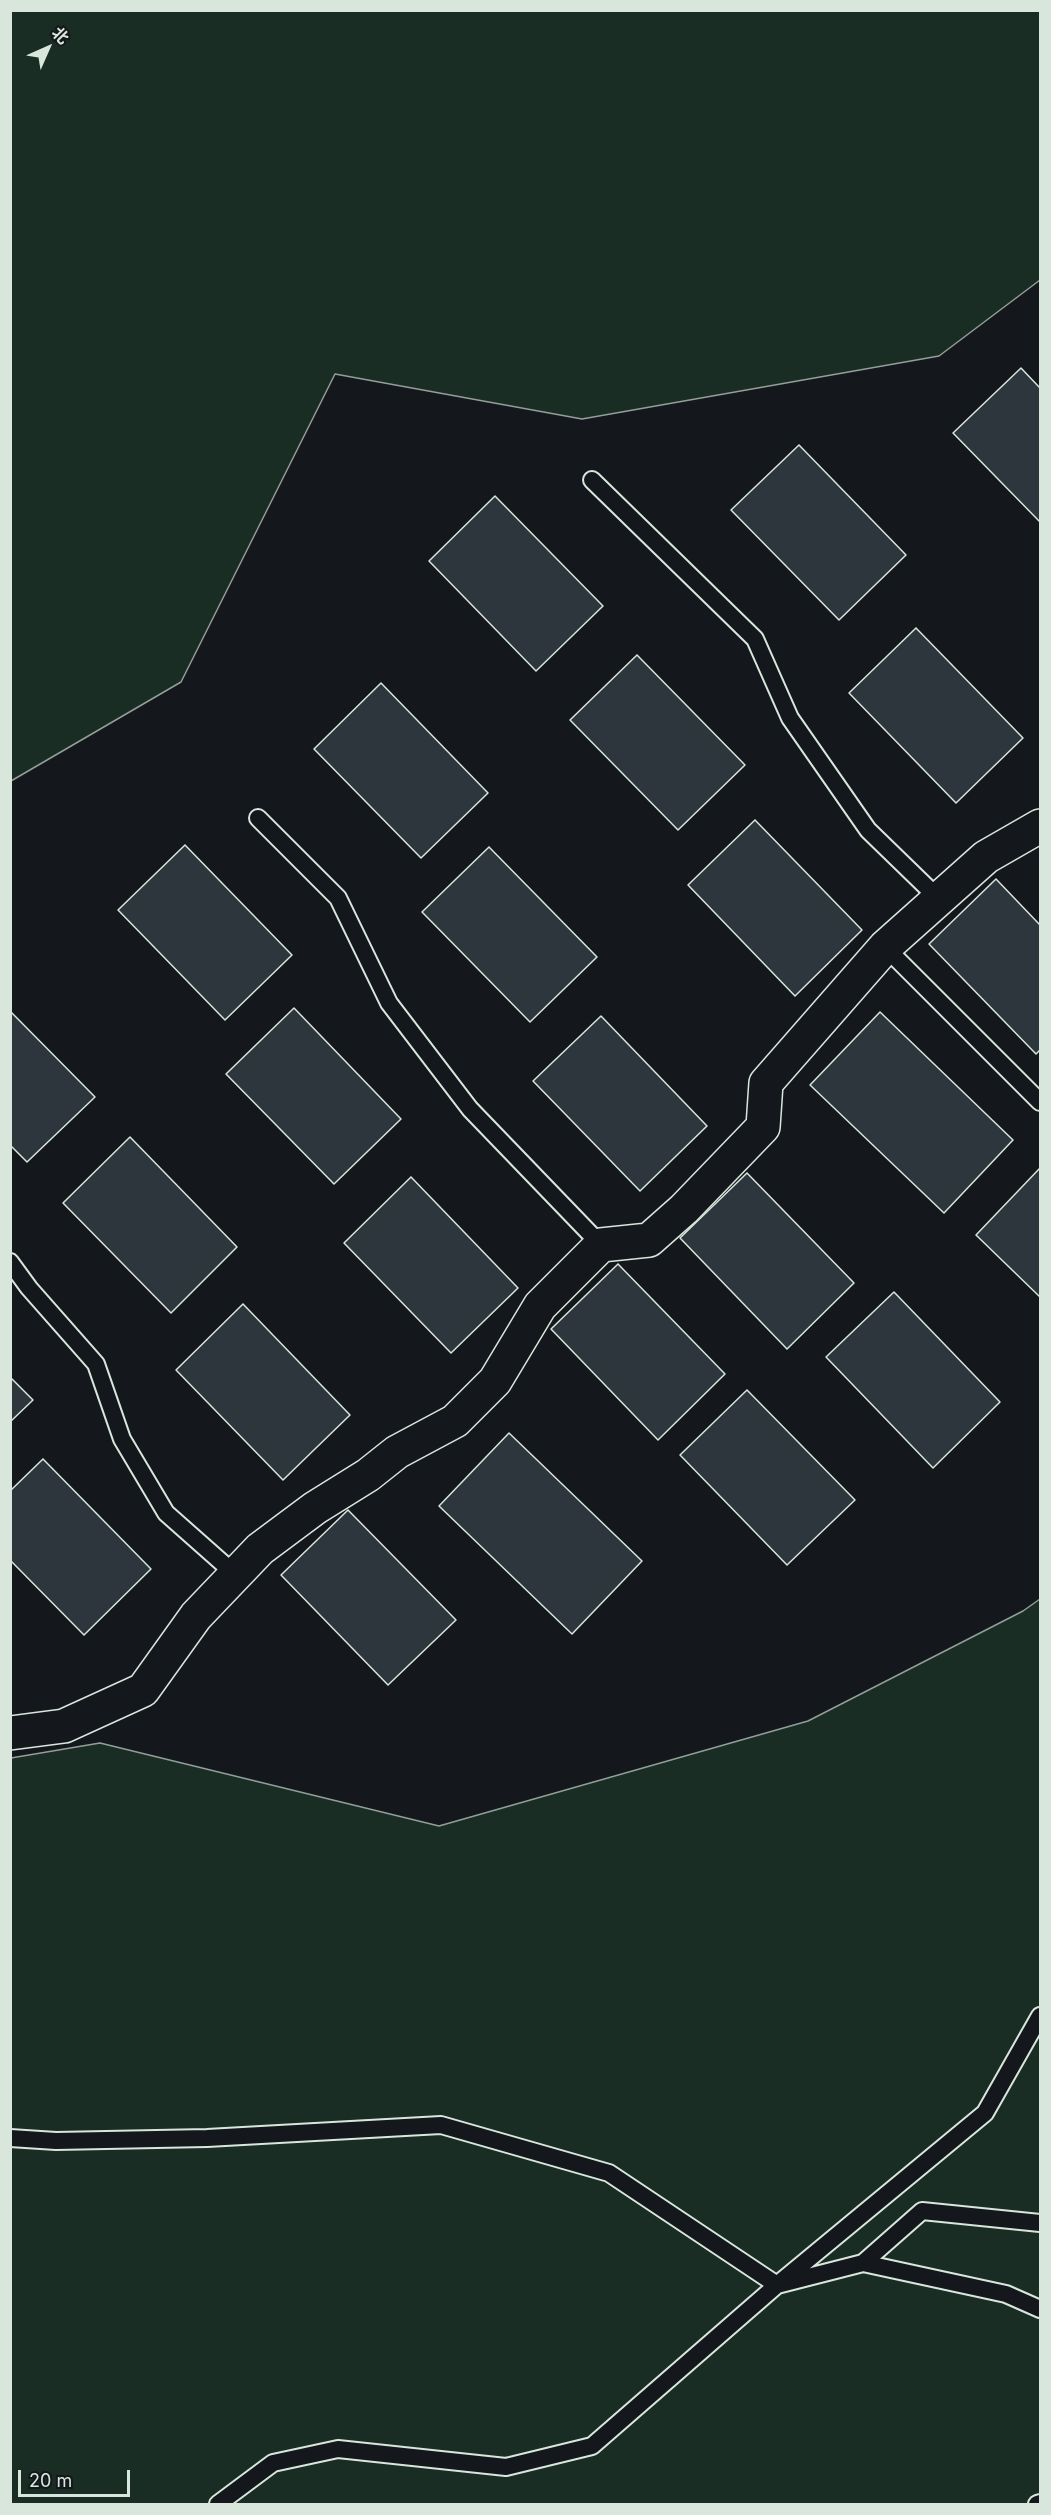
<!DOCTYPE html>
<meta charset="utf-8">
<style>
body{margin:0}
#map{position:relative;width:1051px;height:2515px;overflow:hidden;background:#14181c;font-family:Inter,"Noto Sans SC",sans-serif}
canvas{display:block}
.frame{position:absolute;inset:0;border:12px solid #d8e6dc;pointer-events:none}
.north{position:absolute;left:18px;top:18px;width:60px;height:60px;-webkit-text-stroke:4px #14181c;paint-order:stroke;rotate:45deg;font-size:16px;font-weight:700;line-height:24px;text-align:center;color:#d8e6dc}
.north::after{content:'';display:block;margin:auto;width:21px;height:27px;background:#d8e6dc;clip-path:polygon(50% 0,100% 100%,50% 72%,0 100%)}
.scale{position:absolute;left:18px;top:2470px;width:112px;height:27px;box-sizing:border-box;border:3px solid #d8e6dc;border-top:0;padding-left:8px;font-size:18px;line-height:21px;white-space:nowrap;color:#d8e6dc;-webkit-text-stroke:4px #14181c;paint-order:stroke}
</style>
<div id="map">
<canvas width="1051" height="2515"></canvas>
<div class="frame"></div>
<div class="north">北</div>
<div class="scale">20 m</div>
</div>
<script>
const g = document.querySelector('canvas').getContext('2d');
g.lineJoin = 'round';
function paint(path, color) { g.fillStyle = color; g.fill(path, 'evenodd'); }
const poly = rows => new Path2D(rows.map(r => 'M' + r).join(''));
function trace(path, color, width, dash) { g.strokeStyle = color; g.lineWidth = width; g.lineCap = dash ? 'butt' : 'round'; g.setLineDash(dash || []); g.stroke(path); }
const green = poly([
 [11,10,1040,11,1040,280,939,356,582,419,335,374,181,682,11,781,11,10],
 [1040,1599,1040,2504,11,2504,11,1758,100,1743,439,1826,808,1721,1023,1611,1040,1599]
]);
paint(green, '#1a2d24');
trace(green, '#939e99', 1.5);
const building = poly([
 [1021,368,1040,388,1040,522,953,433,1021,368],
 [799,445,906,555,839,620,731,510,799,445],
 [495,496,603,606,536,671,429,561,495,496],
 [916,628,1023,738,956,803,849,693,916,628],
 [637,655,745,765,678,830,570,720,637,655],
 [381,683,488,793,421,858,314,749,381,683],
 [755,820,862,930,795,996,688,885,755,820],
 [185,845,292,955,225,1020,118,910,185,845],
 [489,847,597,957,530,1022,422,912,489,847],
 [996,879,1040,925,1040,1050,1036,1054,929,944,996,879],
 [294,1008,401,1119,334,1184,226,1074,294,1008],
 [10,1011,95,1097,27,1162,10,1145,10,1011],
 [880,1012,1013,1140,944,1213,810,1085,880,1012],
 [601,1016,707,1126,640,1191,533,1081,601,1016],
 [130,1137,237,1247,171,1313,63,1203,130,1137],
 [1040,1168,1040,1297,976,1235,1040,1168],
 [747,1173,854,1283,787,1349,680,1238,747,1173],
 [411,1177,518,1288,451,1353,344,1243,411,1177],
 [618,1264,725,1374,658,1440,551,1329,618,1264],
 [894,1292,1000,1402,933,1468,826,1357,894,1292],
 [243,1304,350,1415,283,1480,176,1370,243,1304],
 [10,1377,33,1400,10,1422,10,1377],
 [747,1390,855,1500,787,1565,680,1455,747,1390],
 [509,1433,642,1561,572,1634,439,1506,509,1433],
 [43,1459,151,1569,84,1635,10,1560,10,1491,43,1459],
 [348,1510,456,1620,388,1685,281,1575,348,1510]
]);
paint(building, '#2c363c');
trace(building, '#d8e6dc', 1.5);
const service = poly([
 [592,480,755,639,790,718,868,830,939,899],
 [258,818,338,898,389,1003,470,1109,601,1245],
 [885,947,1040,1102],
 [10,1262,29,1288,96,1364,122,1439,166,1513,236,1575],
 [10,2138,56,2141,207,2138,441,2125,609,2173,777,2285,985,2113,1040,2016],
 [863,2263,922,2211,1040,2223],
 [218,2504,273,2463,338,2449,506,2467,592,2446,777,2285,863,2263,1006,2294,1040,2309],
 [1037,2504,1040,2503]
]);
const minor = poly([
 [10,1733,64,1726,143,1690,196,1616,260,1549,315,1508,368,1475,397,1452,455,1421,495,1381,540,1306,601,1245,649,1240,684,1209,763,1127,766,1083,885,947,986,857,1040,826]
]);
trace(service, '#d8e6dc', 20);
trace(minor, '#d8e6dc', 36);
trace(service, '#14181c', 16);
trace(minor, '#14181c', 33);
</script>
